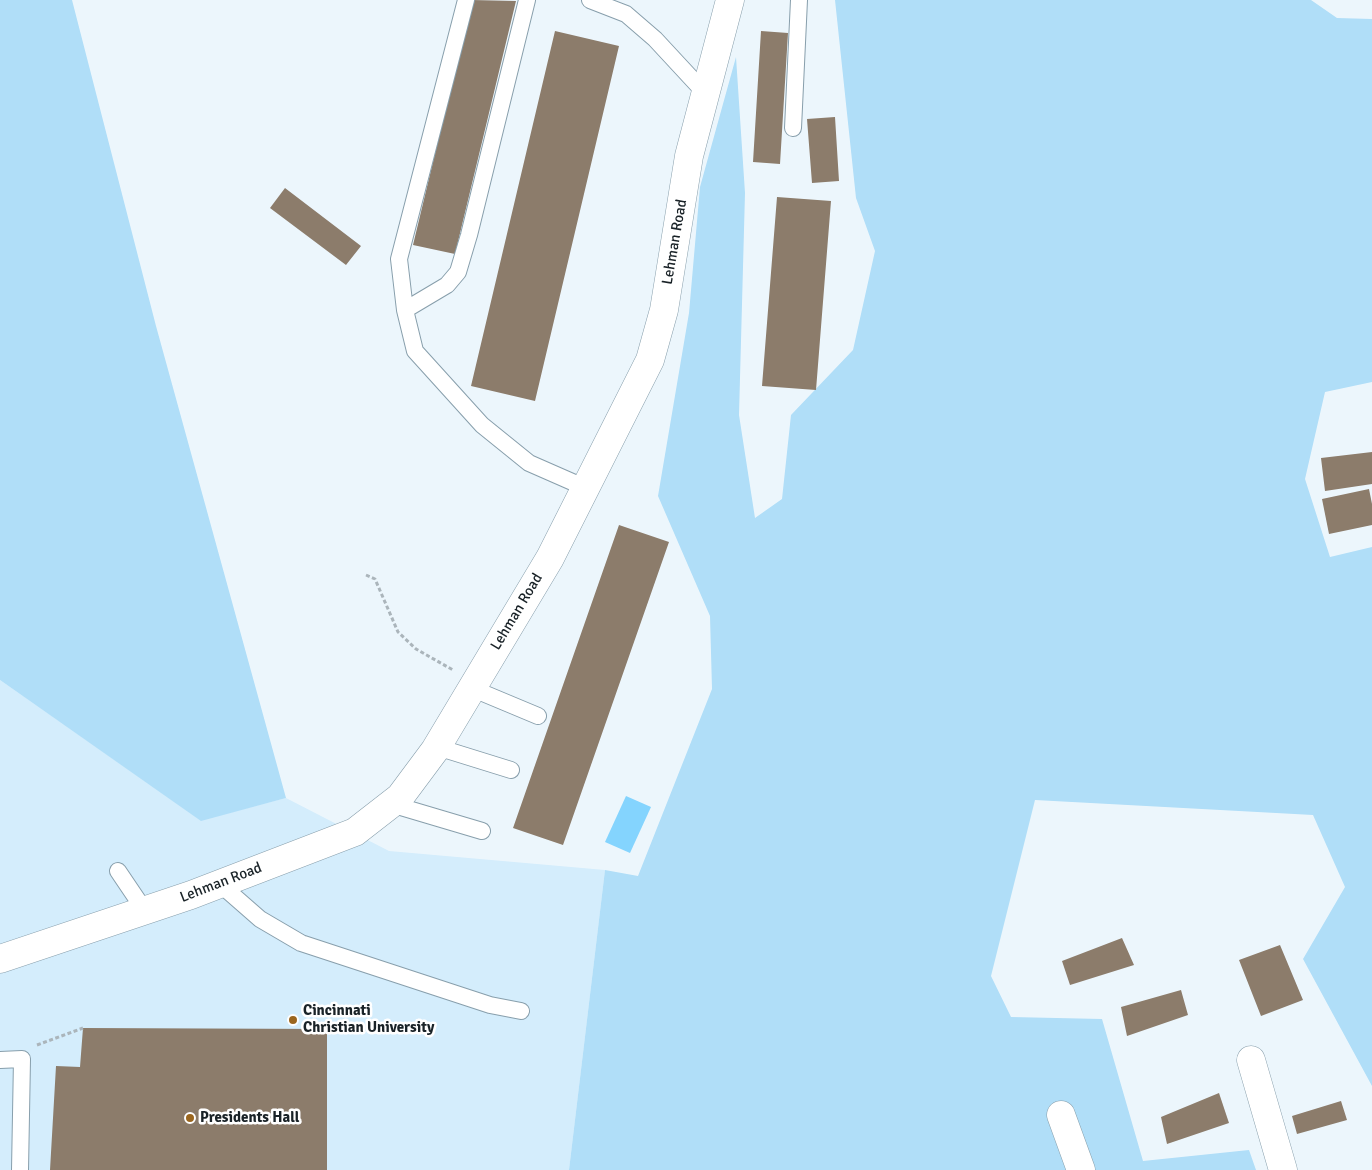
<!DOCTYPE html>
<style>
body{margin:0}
canvas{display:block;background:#ecf6fc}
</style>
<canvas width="1372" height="1170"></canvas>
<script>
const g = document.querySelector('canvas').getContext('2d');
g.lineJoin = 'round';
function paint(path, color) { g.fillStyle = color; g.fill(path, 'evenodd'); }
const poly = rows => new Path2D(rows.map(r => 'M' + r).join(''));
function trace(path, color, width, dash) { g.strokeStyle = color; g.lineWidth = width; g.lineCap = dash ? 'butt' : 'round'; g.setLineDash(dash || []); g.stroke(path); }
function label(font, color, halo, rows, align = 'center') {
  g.font = font + ' Signika,sans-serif'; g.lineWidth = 5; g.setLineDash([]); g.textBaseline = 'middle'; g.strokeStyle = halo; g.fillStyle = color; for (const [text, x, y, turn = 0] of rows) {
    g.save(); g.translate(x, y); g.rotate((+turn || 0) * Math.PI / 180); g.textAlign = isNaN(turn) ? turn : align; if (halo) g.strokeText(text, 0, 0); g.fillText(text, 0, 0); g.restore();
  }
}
paint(poly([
 [0,680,201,820,286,798,389,851,605,870,569,1170,0,1170]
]), '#d4edfc');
paint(poly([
 [0,0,72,0,156,326,286,798,201,821,0,680],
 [835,0,1311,0,1337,18,1372,19,1372,382,1325,392,1305,479,1330,557,1372,547,1372,1086,1303,959,1345,887,1313,815,1035,800,991,976,1011,1017,1102,1019,1143,1161,1249,1150,1256,1170,569,1170,605,870,638,876,712,689,710,616,658,496,689,313,700,187,736,57,745,193,739,415,755,518,782,499,791,415,853,350,875,251,856,198]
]), '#b0def8');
paint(poly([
 [626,796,651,807,630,853,605,842]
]), '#84d4fe');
paint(poly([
 [472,0,516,1,455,254,413,245],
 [555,31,619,46,535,401,471,386],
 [761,31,788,33,780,164,753,162],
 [835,117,839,181,812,183,807,119],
 [285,188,361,246,346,265,270,208],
 [777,197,831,201,816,390,762,386],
 [1372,452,1372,484,1325,491,1321,458],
 [1369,489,1372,504,1372,525,1329,534,1322,499],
 [619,525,669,542,563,845,513,828],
 [1122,938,1134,965,1070,985,1062,961],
 [1280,945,1303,1000,1261,1016,1239,960],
 [1181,990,1188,1015,1127,1036,1121,1007],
 [83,1028,327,1029,327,1170,50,1170,56,1066,80,1067],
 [1219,1093,1229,1123,1167,1144,1161,1117],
 [1341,1101,1347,1120,1297,1134,1292,1116]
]), '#8c7c6b');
const service = poly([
 [466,0,399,259,405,310,415,351,482,425,529,463,586,488],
 [590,0,626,14,655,39,706,94],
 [793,128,799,0],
 [405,310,447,285,458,272,469,235,527,0],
 [471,688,538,716],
 [437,747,511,770],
 [391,804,482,831],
 [118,871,145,911],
 [220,884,260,919,301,943,490,1005,521,1011],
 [0,1060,22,1059,20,1170]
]);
const minor = poly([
 [0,959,191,895,355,832,400,797,435,750,550,558,650,360,664,310,689,156,730,0],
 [1251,1060,1283,1170],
 [1061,1115,1081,1170]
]);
trace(service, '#889fac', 18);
trace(minor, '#889fac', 29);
trace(poly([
 [366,575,375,579,398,632,416,649,453,670],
 [37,1045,83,1028]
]), '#abb5bb', 3, [4, 2.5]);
trace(service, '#fff', 16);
trace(minor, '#fff', 28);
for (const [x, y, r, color] of [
 [293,1020,5,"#9b661e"],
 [190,1118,5,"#9b661e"]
]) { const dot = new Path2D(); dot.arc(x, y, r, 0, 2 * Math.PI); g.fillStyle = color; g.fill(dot); trace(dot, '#fff', 2); }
label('15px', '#192227', '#fff', [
 ["Lehman Road",675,242,-80],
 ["Lehman Road",517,612,-59],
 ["Lehman Road",221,883,-21]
]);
label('bold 15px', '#192227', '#fff', [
 ["Cincinnati",303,1011],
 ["Christian University",303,1028],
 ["Presidents Hall",200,1118]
], 'left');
</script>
